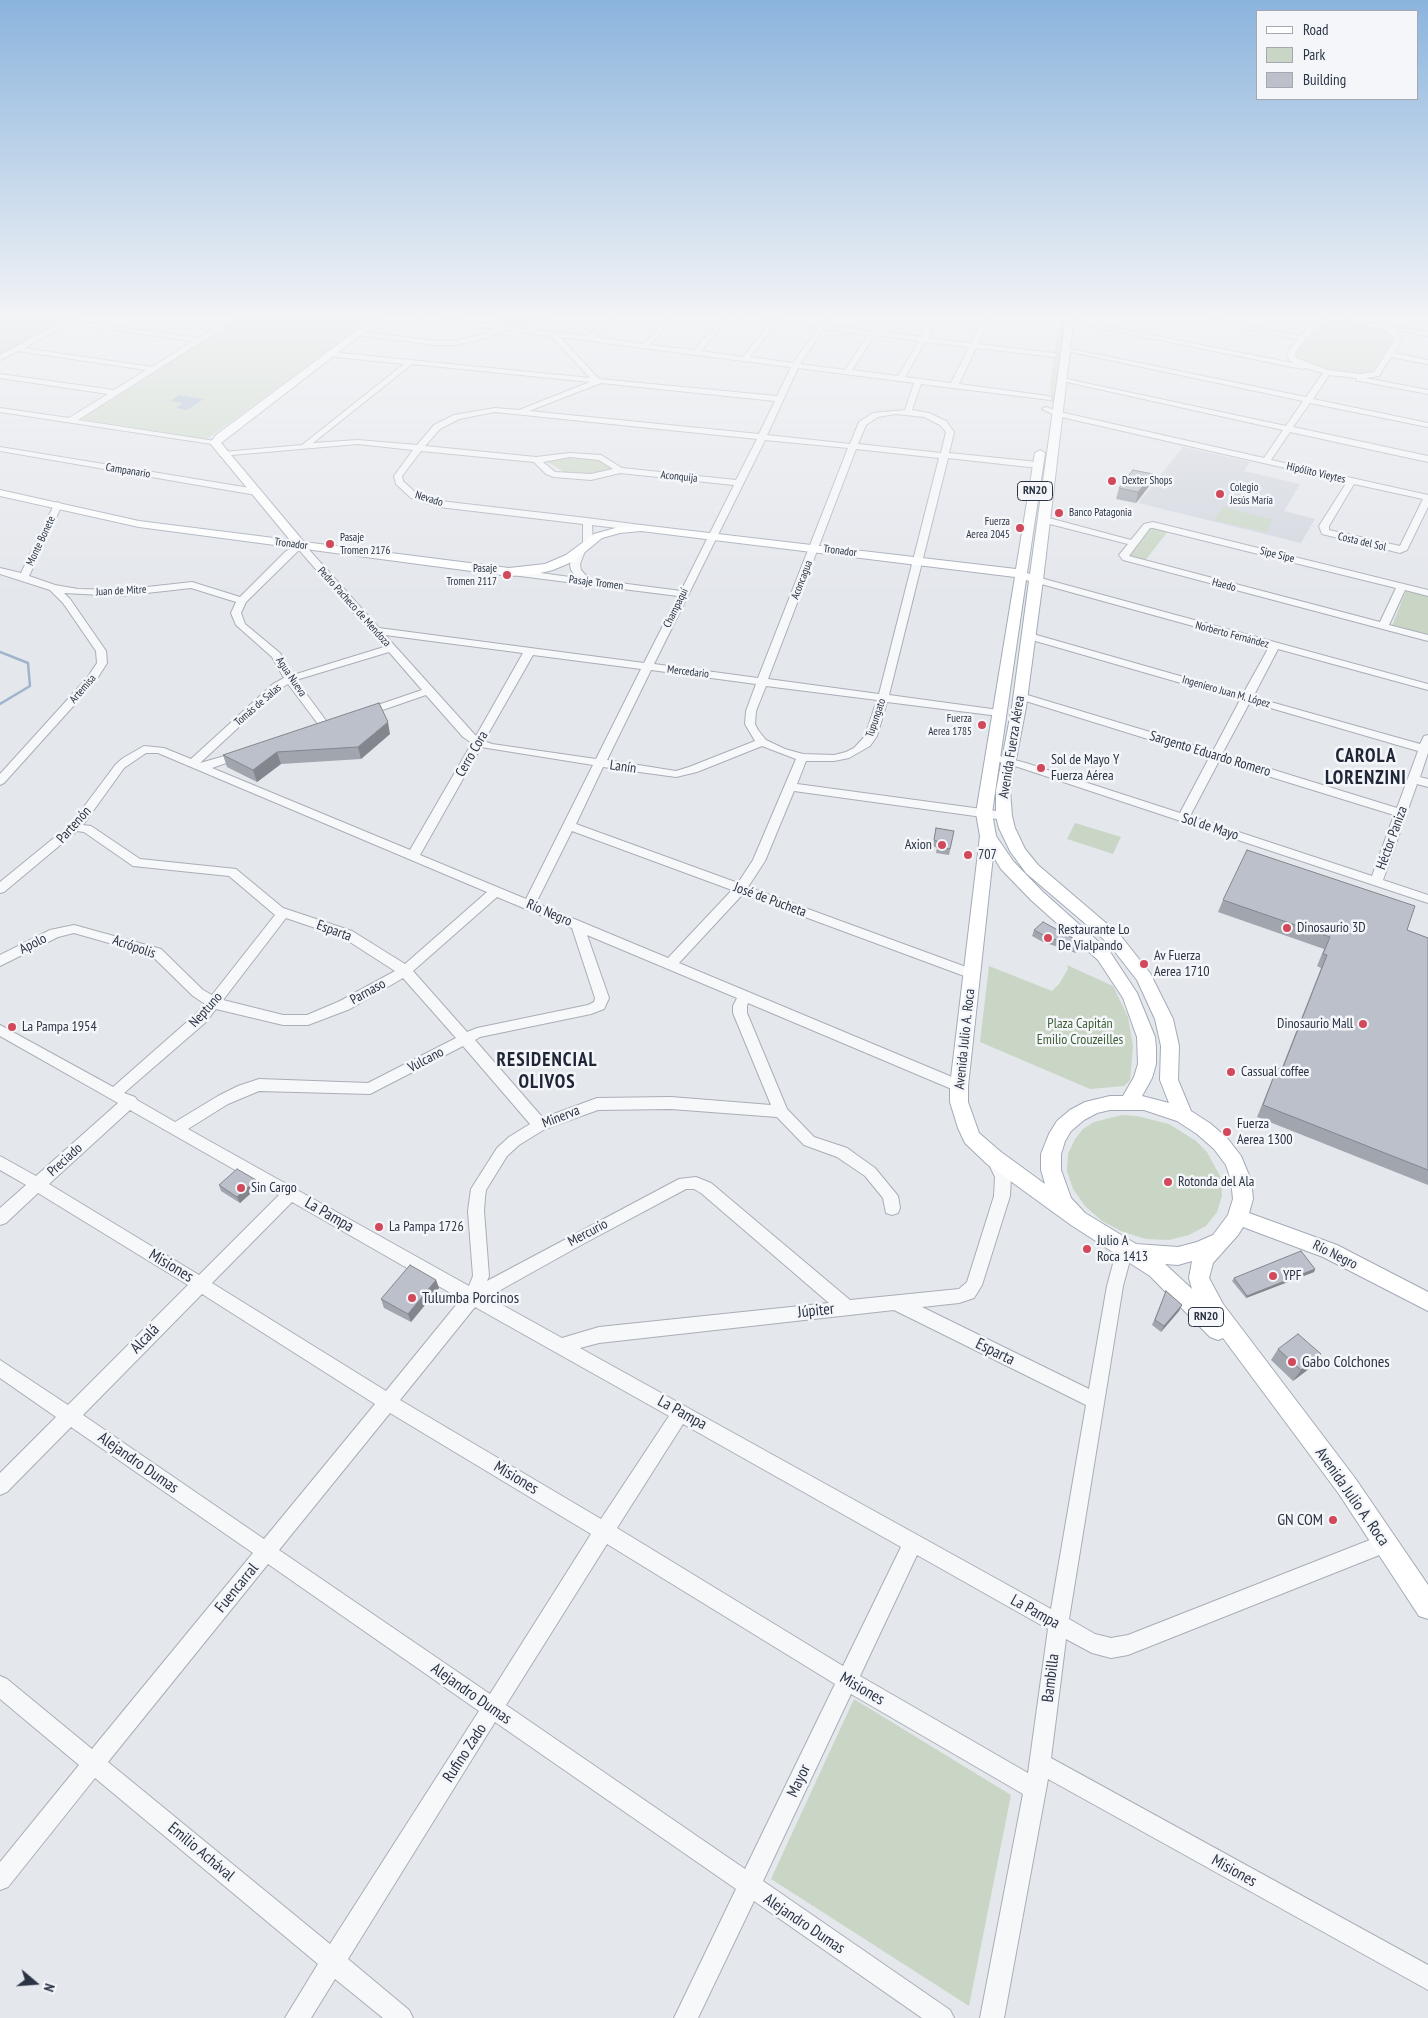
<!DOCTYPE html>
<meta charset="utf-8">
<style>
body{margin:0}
#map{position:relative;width:1428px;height:2018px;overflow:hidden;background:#e4e7ec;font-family:"PT Sans Narrow",sans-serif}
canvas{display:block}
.legend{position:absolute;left:1256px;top:10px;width:162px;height:90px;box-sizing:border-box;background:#f4f6f9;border:1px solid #a4a8b1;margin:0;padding:6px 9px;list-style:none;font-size:15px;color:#2b3445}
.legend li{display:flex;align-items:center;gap:10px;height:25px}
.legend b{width:25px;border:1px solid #a4a8b1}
.north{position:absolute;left:10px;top:1958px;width:50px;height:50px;-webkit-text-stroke:4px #f4f6f9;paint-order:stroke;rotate:108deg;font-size:14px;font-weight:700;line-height:20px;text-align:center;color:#2b3445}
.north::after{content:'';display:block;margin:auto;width:18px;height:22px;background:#2b3445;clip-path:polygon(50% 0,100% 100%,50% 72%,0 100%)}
</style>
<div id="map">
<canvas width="1428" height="2018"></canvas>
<ul class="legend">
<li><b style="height:6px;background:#fff"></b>Road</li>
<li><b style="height:14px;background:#c9d6c5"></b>Park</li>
<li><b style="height:14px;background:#bbc0ca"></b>Building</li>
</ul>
<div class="north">N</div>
</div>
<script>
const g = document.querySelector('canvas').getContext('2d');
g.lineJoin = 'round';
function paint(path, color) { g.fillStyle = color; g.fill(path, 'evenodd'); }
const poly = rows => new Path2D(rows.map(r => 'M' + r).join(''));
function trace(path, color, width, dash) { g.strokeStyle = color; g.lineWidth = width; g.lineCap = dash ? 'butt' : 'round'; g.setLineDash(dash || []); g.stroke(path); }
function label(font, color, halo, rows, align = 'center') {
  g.font = font + ' "PT Sans Narrow",sans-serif'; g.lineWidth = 5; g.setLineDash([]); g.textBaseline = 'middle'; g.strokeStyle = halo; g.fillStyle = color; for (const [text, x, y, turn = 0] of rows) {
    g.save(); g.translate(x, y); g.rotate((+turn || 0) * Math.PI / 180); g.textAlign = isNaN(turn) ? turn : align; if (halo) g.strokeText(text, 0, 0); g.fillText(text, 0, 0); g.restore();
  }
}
paint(poly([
 [1183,447,1250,462,1244,471,1300,484,1284,511,1315,519,1301,543,1138,503]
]), '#d2d6de');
paint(poly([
 [0,317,75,317,0,358],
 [241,317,375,317,207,439,81,419],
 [499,317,538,317,526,327,492,323],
 [1060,317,1070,317,1063,376,1053,403,1051,403,1050,383],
 [1332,321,1360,323,1382,330,1394,338,1373,371,1353,374,1328,371,1298,360,1295,356,1298,351,1319,324],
 [570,458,603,461,612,470,590,475,564,472,548,462],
 [1223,507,1273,520,1266,532,1214,520],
 [1148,528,1169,530,1144,562,1130,556,1129,554],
 [1406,591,1428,596,1428,635,1392,626],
 [1075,823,1121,837,1113,854,1067,839],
 [1067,965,1113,986,1128,1017,1133,1046,1130,1080,1124,1086,1090,1089,980,1042,989,966,1052,991,1059,984,1068,969],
 [1122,1115,1137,1116,1169,1124,1196,1141,1207,1152,1221,1178,1222,1196,1217,1212,1206,1226,1189,1235,1169,1240,1146,1239,1123,1232,1102,1221,1085,1206,1073,1189,1067,1171,1068,1154,1075,1139,1083,1129,1094,1122],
 [854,1699,1011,1795,969,2006,771,1879]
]), '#c9d6c5');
paint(poly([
 [179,395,204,399,187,410,176,408,183,403,170,401]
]), '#9fb4cc');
trace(poly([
 [0,652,28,663,30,686,0,704]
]), '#9fb4cc', 2.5);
const minor = poly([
 [71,317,77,317,74,321,199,338,232,317,240,317,78,420,215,441,218,441,218,445,0,412,0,408,69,418,108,394,0,378,0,374,114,390,146,370,18,351,0,360,0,355,71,317],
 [68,324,193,341,152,367,24,348,68,324],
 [416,317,434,317,527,329,541,317,548,317,535,330,587,336,607,317,614,317,594,337,643,344,669,317,676,317,650,345,694,350,723,317,730,317,701,351,743,357,770,323,741,319,738,317,773,319,775,317,781,317,780,320,820,325,826,317,832,317,827,325,871,331,880,317,886,317,877,331,921,337,933,317,939,317,928,338,971,343,984,317,990,317,978,344,1054,353,1058,355,1054,357,976,348,959,384,1048,396,1052,398,1051,400,921,384,912,410,929,413,946,421,954,432,949,453,1038,462,1042,465,1038,468,948,458,889,695,999,710,1004,713,999,716,887,702,877,736,870,746,849,758,834,761,806,761,797,784,1004,812,1010,816,1004,820,794,791,765,861,748,887,977,971,979,974,977,977,967,977,743,894,679,963,964,1082,966,1086,964,1090,959,1092,954,1090,748,1003,747,1006,747,1013,787,1109,814,1137,847,1148,875,1168,898,1196,900,1208,898,1213,892,1215,886,1213,883,1198,865,1176,837,1157,804,1145,777,1117,671,1109,598,1110,545,1129,519,1145,507,1156,486,1190,485,1197,484,1211,489,1276,487,1281,679,1179,696,1177,711,1183,850,1300,959,1289,967,1282,994,1196,995,1177,986,1158,989,1154,994,1152,999,1154,1011,1177,1010,1196,982,1285,974,1298,959,1303,922,1307,1089,1389,1107,1286,1117,1249,1119,1244,1125,1242,1131,1244,1133,1249,1123,1286,1069,1619,1095,1634,1111,1638,1128,1635,1385,1534,1392,1536,1394,1543,1392,1550,1128,1655,1111,1658,1092,1653,1066,1639,1051,1758,1428,1965,1428,1990,1048,1779,1004,2018,980,2018,1023,1794,851,1694,763,1881,950,2010,954,2018,922,2018,754,1901,698,2018,674,2018,736,1889,495,1722,348,1959,409,2010,413,2018,383,2018,335,1979,311,2018,285,2018,318,1964,95,1778,8,1887,0,1890,0,1862,79,1765,0,1699,0,1676,7,1679,92,1749,253,1553,71,1427,7,1492,0,1495,0,1473,56,1417,0,1378,0,1360,68,1405,188,1285,38,1193,6,1223,0,1225,0,1208,26,1185,0,1170,0,1156,36,1176,118,1103,0,1036,0,1025,113,1087,196,1014,205,1004,193,996,151,955,74,933,58,937,0,966,0,955,50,930,74,925,161,949,203,990,212,995,275,915,229,876,133,866,84,832,77,831,4,892,0,893,0,882,71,824,116,764,123,758,144,746,164,748,191,759,273,684,284,678,272,657,236,625,231,613,236,602,191,588,120,596,64,593,70,599,106,651,107,663,95,682,4,783,0,785,0,774,87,678,97,663,96,651,63,603,50,590,0,574,0,568,21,573,54,505,58,502,62,505,29,576,55,585,78,589,120,590,192,582,240,597,285,552,300,542,303,543,379,628,644,663,678,596,512,575,507,572,512,569,577,578,571,570,570,564,575,551,580,548,585,551,580,564,581,570,589,579,681,591,734,485,620,473,591,480,554,477,546,474,534,462,421,451,402,476,403,481,417,494,440,501,587,518,641,525,646,528,641,531,592,525,593,544,588,547,583,544,583,524,439,507,411,498,396,484,394,476,413,450,358,444,220,456,220,452,223,452,302,445,404,364,327,356,326,354,330,352,590,378,551,336,507,330,479,340,454,345,435,345,358,335,354,333,358,331,435,341,454,341,477,336,497,329,419,319,416,317],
 [777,323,818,328,793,363,750,357,777,323],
 [824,329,868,335,845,370,800,364,824,329],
 [875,335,919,341,898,376,852,370,875,335],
 [560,337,696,355,791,367,777,396,599,379,560,337],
 [925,342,969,347,951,383,905,377,925,342],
 [412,364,590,382,519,410,495,408,454,415,434,425,417,445,358,440,313,443,412,364],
 [798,368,900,381,914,383,905,410,873,413,859,422,850,444,767,435,798,368],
 [601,383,775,401,759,434,529,411,601,383],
 [495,412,757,439,736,480,622,468,601,455,570,453,536,457,425,446,440,429,459,419,495,412],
 [896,414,924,417,940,425,946,432,941,453,858,444,866,425,878,417,896,414],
 [765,440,848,448,758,678,654,664,765,440],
 [856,449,939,458,879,694,768,679,856,449],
 [570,457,599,460,613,469,591,474,555,472,543,462,570,457],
 [299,550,384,647,293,675,280,653,245,624,241,613,246,602,299,550],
 [385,635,523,653,476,736,385,635],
 [389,652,422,690,360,711,359,713,360,715,368,715,426,695,463,737,472,743,410,850,212,768,246,756,248,754,246,752,242,751,200,763,281,688,288,684,321,728,329,728,330,726,296,680,389,652],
 [533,655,641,669,596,759,492,744,484,741,533,655],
 [651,670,756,684,746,711,745,724,755,741,689,767,676,771,607,760,651,670],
 [766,686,877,700,865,736,854,748,846,752,834,755,803,754,785,749,766,740,758,730,755,724,756,711,766,686],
 [762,746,796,759,753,860,738,883,576,824,603,767,676,777,697,772,762,746],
 [481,747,593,765,526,899,420,855,481,747],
 [146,753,158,753,487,892,405,964,352,931,283,908,236,869,140,859,91,826,83,825,124,768,146,753],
 [572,831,732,890,668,958,536,903,572,831],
 [497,897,572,928,595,998,594,1002,588,1005,477,1028,467,1032,413,971,497,897],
 [286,918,342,937,395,971,340,1001,307,1015,283,1015,223,1000,286,918],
 [587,935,737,998,733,1006,733,1013,771,1105,671,1097,597,1098,543,1118,475,1040,480,1037,591,1014,604,1009,609,998,587,935],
 [403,978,456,1038,368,1083,259,1079,238,1086,218,1096,175,1122,137,1100,135,1097,124,1093,206,1022,216,1009,283,1025,308,1025,350,1009,403,978],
 [463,1046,530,1124,509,1137,497,1148,471,1189,468,1211,473,1276,469,1286,188,1129,228,1104,259,1091,370,1094,463,1046],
 [130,1110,279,1195,199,1275,49,1184,130,1110],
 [686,1189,694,1189,701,1193,829,1303,599,1327,562,1338,488,1297,583,1244,686,1189],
 [292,1202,461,1299,386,1391,212,1283,292,1202],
 [202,1294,375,1404,264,1539,83,1415,202,1294],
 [475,1307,669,1416,601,1519,400,1400,475,1307],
 [894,1310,1086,1405,1051,1609,580,1348,599,1343,894,1310],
 [390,1413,591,1534,490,1694,279,1550,390,1413],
 [683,1424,901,1547,843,1666,617,1528,683,1424],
 [607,1544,835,1684,745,1869,506,1705,607,1544],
 [917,1555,1048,1629,1028,1773,860,1676,917,1555],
 [268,1564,479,1711,330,1944,108,1762,268,1564],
 [1189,317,1202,317,1300,336,1313,321,1335,317,1428,332,1428,336,1395,330,1403,339,1394,353,1428,360,1428,364,1391,357,1379,376,1365,378,1428,390,1428,394,1360,381,1357,381,1357,378,1329,375,1313,399,1428,423,1428,427,1310,403,1293,427,1428,456,1428,462,1290,432,1271,460,1428,495,1428,507,1407,550,1400,553,1322,534,1319,526,1347,482,1057,416,1042,409,1046,407,1060,412,1264,458,1283,430,1058,380,1062,378,1286,426,1303,401,1062,350,1066,348,1306,397,1323,373,1305,368,1302,369,1066,321,1070,319,1293,363,1287,357,1287,353,1297,339,1192,319,1189,317],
 [1335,321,1362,324,1386,331,1394,337,1395,339,1374,372,1360,374,1328,370,1296,358,1295,353,1317,324,1335,321],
 [1354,484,1423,499,1400,546,1329,530,1329,526,1354,484],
 [0,447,256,489,260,492,256,495,0,451,0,447],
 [1045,517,1131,540,1144,524,1153,522,1428,590,1428,596,1405,590,1389,625,1428,635,1428,641,1123,560,1119,555,1128,544,1042,522,1042,518,1045,517],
 [1150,528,1153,528,1396,588,1380,622,1129,556,1150,528],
 [1037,577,1428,684,1428,690,1278,649,1253,697,1420,744,1424,736,1428,735,1428,753,1420,777,1428,779,1428,787,1417,784,1383,880,1428,895,1428,903,1018,767,988,759,986,757,992,754,1026,763,1180,813,1209,758,1016,698,1015,696,1016,694,1024,694,1213,751,1240,700,1025,638,1024,636,1029,633,1033,634,1243,694,1269,647,1034,582,1034,578,1037,577],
 [1250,702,1418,751,1397,808,1222,754,1250,702],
 [1219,761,1394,815,1372,876,1190,816,1219,761]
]);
const major = poly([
 [375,317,384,317,221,443,304,542,509,568,545,564,566,555,594,534,619,527,641,525,1016,569,1035,453,1040,450,1045,453,1027,573,1030,574,1066,317,1074,317,1043,580,1026,707,1010,791,1012,816,1015,828,1025,849,1038,865,1120,935,1150,973,1173,1019,1179,1046,1178,1080,1191,1111,1211,1124,1228,1139,1241,1156,1251,1180,1253,1199,1249,1213,1337,1245,1428,1292,1428,1311,1323,1257,1243,1227,1238,1235,1213,1263,1209,1278,1223,1304,1355,1478,1428,1585,1428,1619,1419,1616,1339,1494,1223,1338,1218,1340,1210,1337,1150,1276,1071,1225,987,1164,965,1143,958,1128,950,1102,950,1086,980,836,976,813,1015,577,641,531,620,533,602,538,574,561,553,570,536,574,509,576,139,527,0,496,0,490,139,521,290,540,210,443,216,435,375,317],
 [1026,580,1029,581,1012,707,996,791,996,816,999,828,1010,851,1026,873,1108,943,1137,980,1155,1019,1161,1046,1160,1080,1169,1103,1142,1096,1152,1078,1156,1064,1156,1048,1155,1037,1137,993,1110,952,1043,892,1013,861,996,836,992,813,1026,580],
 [993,856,1001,869,1031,900,1098,960,1123,998,1137,1037,1138,1064,1134,1077,1123,1096,1110,1096,1085,1102,1070,1110,1057,1121,1049,1134,1041,1154,1041,1170,1045,1184,1001,1152,979,1133,968,1102,968,1086,993,856],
 [1110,1110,1144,1110,1177,1121,1197,1134,1214,1149,1226,1165,1231,1180,1233,1199,1228,1215,1213,1235,1197,1242,1178,1247,1136,1244,1085,1213,1071,1198,1061,1170,1061,1154,1065,1141,1071,1131,1084,1120,1097,1113,1110,1110],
 [1192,1261,1189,1278,1192,1289,1165,1264,1178,1265,1192,1261]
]);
trace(minor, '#a9aeb7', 2);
trace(major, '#a3abb8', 2);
paint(minor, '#f7f8fa');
paint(major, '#fff');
paint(poly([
 [1153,474,1150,485,1136,503,1116,499,1119,488],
 [390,734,361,759,281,764,257,782,227,767,223,755],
 [936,828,954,831,949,855,936,853,937,848,933,846],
 [1223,900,1407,930,1428,938,1428,1185,1257,1117,1272,1080,1277,1068,1281,1070,1321,968,1317,966,1324,949,1218,912],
 [1034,930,1080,942,1076,953,1043,942,1032,936],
 [256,1180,259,1186,240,1203,221,1191,219,1185],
 [1315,1269,1314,1272,1246,1298,1232,1281,1234,1278],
 [436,1280,439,1288,411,1322,384,1308,381,1299],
 [1166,1291,1182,1305,1179,1311,1161,1332,1152,1325],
 [1278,1349,1321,1354,1314,1365,1293,1381,1271,1360]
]), '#a1a5ae');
paint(poly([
 [1153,474,1150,485,1136,503,1138,492],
 [388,722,390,734,361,759,358,747],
 [277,752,281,764,257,782,253,770],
 [256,1180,259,1186,240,1203,237,1197],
 [1315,1269,1314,1272,1246,1298,1247,1296],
 [436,1280,439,1288,411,1322,408,1314],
 [1182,1305,1179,1311,1161,1332,1164,1326],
 [1321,1354,1314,1365,1293,1381,1301,1370]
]), '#83868d');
const building = poly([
 [1133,470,1153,474,1138,492,1119,488,1133,470],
 [379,703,388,722,358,747,277,752,253,770,223,755,379,703],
 [936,828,954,831,950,849,937,847,939,842,934,840,936,828],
 [1247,850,1415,906,1407,930,1428,938,1428,1170,1263,1105,1277,1068,1282,1070,1327,955,1323,954,1330,937,1223,900,1247,850],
 [1043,922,1080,942,1078,947,1045,936,1034,930,1043,922],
 [237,1169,256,1180,237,1197,219,1185,237,1169],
 [1301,1251,1315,1269,1247,1296,1234,1278,1301,1251],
 [410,1265,436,1280,408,1314,381,1299,410,1265],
 [1166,1291,1182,1305,1164,1326,1155,1320,1166,1291],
 [1298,1334,1321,1354,1301,1370,1278,1349,1298,1334]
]);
paint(building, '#bbc0ca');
trace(building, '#83868d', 1);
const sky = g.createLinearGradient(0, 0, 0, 599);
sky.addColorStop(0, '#8bb4dd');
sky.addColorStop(0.53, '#f3f4f6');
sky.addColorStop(1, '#f3f4f600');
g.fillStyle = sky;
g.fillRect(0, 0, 1428, 599);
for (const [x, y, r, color] of [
 [1112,481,5,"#d1495b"],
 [1220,494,5,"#d1495b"],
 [1059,513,5,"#d1495b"],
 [1020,528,5,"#d1495b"],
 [330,544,5,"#d1495b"],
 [507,575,5,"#d1495b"],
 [982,725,5,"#d1495b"],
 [1041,768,5,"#d1495b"],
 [942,845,5,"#d1495b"],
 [968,855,5,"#d1495b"],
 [1287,928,5,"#d1495b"],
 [1048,938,5,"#d1495b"],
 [1144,964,5,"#d1495b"],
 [1363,1024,5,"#d1495b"],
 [12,1027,5,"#d1495b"],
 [1231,1072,5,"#d1495b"],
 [1227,1132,5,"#d1495b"],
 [1168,1182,5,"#d1495b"],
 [241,1188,5,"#d1495b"],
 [379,1227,5,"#d1495b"],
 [1087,1249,5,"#d1495b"],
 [1273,1276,5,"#d1495b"],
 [412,1298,5,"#d1495b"],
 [1292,1362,5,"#d1495b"],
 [1333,1520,5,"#d1495b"]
]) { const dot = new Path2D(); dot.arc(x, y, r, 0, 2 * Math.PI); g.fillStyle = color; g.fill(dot); trace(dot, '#f4f6f9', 2); }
label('11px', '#2b3445', '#f4f6f9', [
 ["Campanario",128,471,9],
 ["Hipólito Vieytes",1316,473,13],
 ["Aconquija",679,477,6],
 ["Nevado",429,499,17],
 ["Monte Bonete",41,541,-65],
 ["Costa del Sol",1362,542,13],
 ["Tronador",291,544,7],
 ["Tronador",840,551,7],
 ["Sipe Sipe",1277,555,14],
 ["Aconcagua",802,580,-69],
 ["Pasaje Tromen",596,583,7],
 ["Haedo",1224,585,15],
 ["Juan de Mitre",121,591,-3],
 ["Pedro Pacheco de Mendoza",354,607,48],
 ["Champaquí",676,608,-64],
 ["Norberto Fernández",1232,635,15],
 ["Mercedario",688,672,7],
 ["Agua Nueva",291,677,56],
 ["Artemisa",83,689,-49],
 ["Ingeniero Juan M. López",1226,692,16],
 ["Tomás de Salas",258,705,-41],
 ["Tupungato",876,718,-71]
]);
label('11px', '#2b3445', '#f4f6f9', [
 ["Dexter Shops",1122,481],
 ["Colegio",1230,488],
 ["Jesús María",1230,501],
 ["Banco Patagonia",1069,513],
 ["Fuerza",1010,522,"right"],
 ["Aerea 2045",1010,535,"right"],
 ["Pasaje",340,538],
 ["Tromen 2176",340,551],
 ["Pasaje",497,569,"right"],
 ["Tromen 2117",497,582,"right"],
 ["Fuerza",972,719,"right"],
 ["Aerea 1785",972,732,"right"]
], 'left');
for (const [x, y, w] of [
 [1035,491,35],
 [1206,1317,35]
]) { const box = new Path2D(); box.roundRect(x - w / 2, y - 9.5, w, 19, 4); g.fillStyle = '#f4f6f9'; g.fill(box); trace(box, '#2b3445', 1); }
label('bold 12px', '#2b3445', null, [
 ["RN20",1035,491],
 ["RN20",1206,1317]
]);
label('14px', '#2b3445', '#f4f6f9', [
 ["Avenida Fuerza Aérea",1012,747,-81],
 ["Cerro Cora",472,754,-60],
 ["Sargento Eduardo Romero",1210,754,17],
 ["Lanín",623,767,8],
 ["Partenón",74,825,-48],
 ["Sol de Mayo",1210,827,18],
 ["Héctor Paniza",1392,838,-70],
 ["José de Pucheta",770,900,20],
 ["Río Negro",549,913,23],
 ["Esparta",334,931,20],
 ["Apolo",33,944,-27],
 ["Acrópolis",134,947,19],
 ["Parnaso",368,992,-29],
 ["Neptuno",206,1010,-48],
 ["Avenida Julio A. Roca",965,1039,-84],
 ["Vulcano",426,1060,-28],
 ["Minerva",561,1117,-21],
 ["Preciado",65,1160,-42],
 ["Mercurio",588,1233,-28],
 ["Río Negro",1335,1255,26]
]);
label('14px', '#2b3445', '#f4f6f9', [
 ["Sol de Mayo Y",1051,760],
 ["Fuerza Aérea",1051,776],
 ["Axion",932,845,"right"],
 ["707",978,855],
 ["Dinosaurio 3D",1297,928],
 ["Restaurante Lo",1058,930],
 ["De Vialpando",1058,946],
 ["Av Fuerza",1154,956],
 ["Aerea 1710",1154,972],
 ["Dinosaurio Mall",1353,1024,"right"],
 ["La Pampa 1954",22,1027],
 ["Cassual coffee",1241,1072],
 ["Fuerza",1237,1124],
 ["Aerea 1300",1237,1140],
 ["Rotonda del Ala",1178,1182],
 ["Sin Cargo",251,1188],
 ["La Pampa 1726",389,1227],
 ["Julio A",1097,1241],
 ["Roca 1413",1097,1257],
 ["YPF",1283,1276]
], 'left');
label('14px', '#3f6138', '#f4f6f9', [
 ["Plaza Capitán",1080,1024],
 ["Emilio Crouzeilles",1080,1040]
]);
label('16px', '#2b3445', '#f4f6f9', [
 ["La Pampa",329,1215,30],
 ["Misiones",171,1266,31],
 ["Júpiter",816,1311,-6],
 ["Alcalá",145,1339,-46],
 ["Esparta",995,1352,26],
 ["La Pampa",682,1413,29],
 ["Alejandro Dumas",138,1463,35],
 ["Misiones",516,1478,31],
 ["Avenida Julio A. Roca",1352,1497,55],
 ["Fuencarral",237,1588,-51],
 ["La Pampa",1035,1612,29],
 ["Bambilla",1051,1678,-83],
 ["Misiones",862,1689,30],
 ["Alejandro Dumas",471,1694,35],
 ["Rufino Zado",465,1753,-57],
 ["Mayor",799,1781,-65],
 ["Emilio Achával",201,1852,40],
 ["Misiones",1234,1871,29],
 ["Alejandro Dumas",804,1924,34]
]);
label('16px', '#2b3445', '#f4f6f9', [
 ["Tulumba Porcinos",422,1298],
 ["Gabo Colchones",1302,1362],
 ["GN COM",1323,1520,"right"]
], 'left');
g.letterSpacing = '1px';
label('bold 19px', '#1d2536', '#f4f6f9', [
 ["CAROLA",1366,757],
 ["LORENZINI",1366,779],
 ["RESIDENCIAL",547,1061],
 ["OLIVOS",547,1083]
]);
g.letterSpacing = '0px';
</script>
